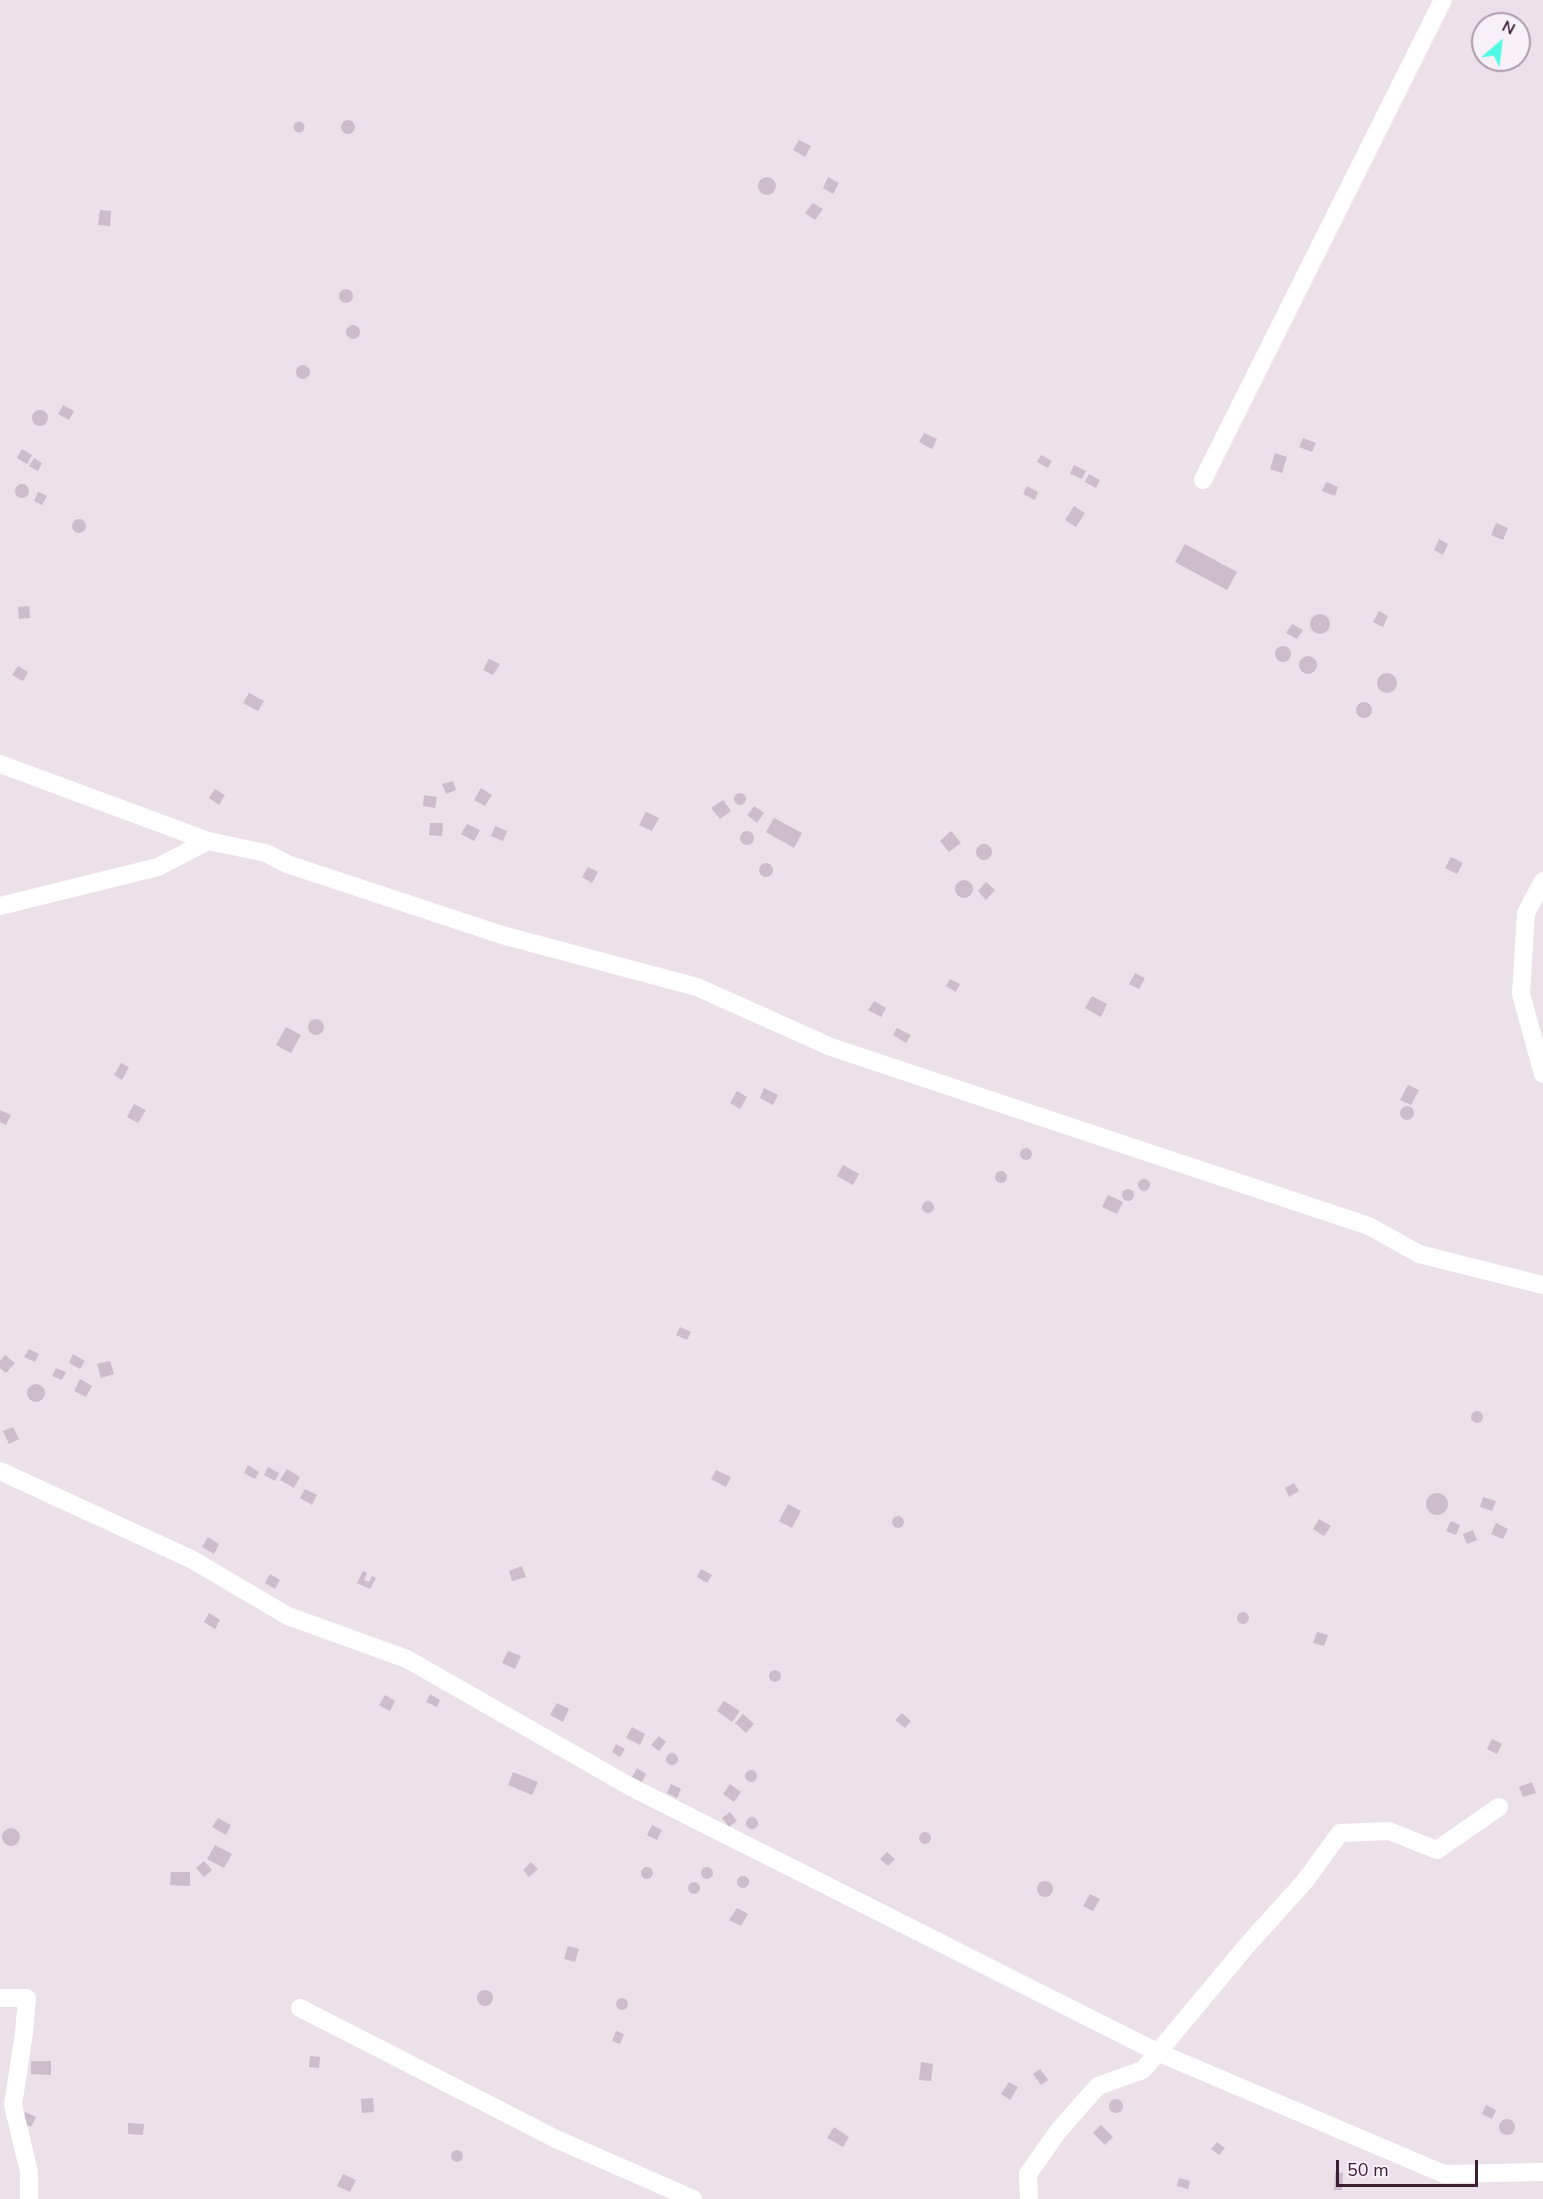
<!DOCTYPE html>
<style>
body{margin:0}
#map{position:relative;width:1543px;height:2199px;overflow:hidden;background:#ece0e9;font-family:"Nunito Sans",sans-serif}
canvas{display:block}
.north{position:absolute;left:1471px;top:12px;width:60px;height:60px;box-sizing:border-box;background:#f8f0f7;border:2px solid #ad9ca8;border-radius:50%;rotate:28deg;font-size:16px;font-weight:700;line-height:24px;text-align:center;color:#3d1f32}
.north::after{content:'';display:block;margin:auto;width:21px;height:27px;background:#4ffae7;clip-path:polygon(50% 0,100% 100%,50% 72%,0 100%)}
.scale{position:absolute;left:1336px;top:2160px;width:142px;height:27px;box-sizing:border-box;border:3px solid #3d1f32;border-top:0;padding-left:8px;font-size:18px;line-height:21px;white-space:nowrap;color:#3d1f32;-webkit-text-stroke:4px #f8f0f7;paint-order:stroke}
</style>
<div id="map">
<canvas width="1543" height="2199"></canvas>
<div class="north">N</div>
<div class="scale">50 m</div>
</div>
<script>
const g = document.querySelector('canvas').getContext('2d');
g.lineJoin = 'round';
function paint(path, color) { g.fillStyle = color; g.fill(path, 'evenodd'); }
const poly = rows => new Path2D(rows.map(r => 'M' + r).join(''));
function trace(path, color, width, dash) { g.strokeStyle = color; g.lineWidth = width; g.lineCap = dash ? 'butt' : 'round'; g.setLineDash(dash || []); g.stroke(path); }
paint(poly([
 '341 127a7 7 0 1 1 14 0a7 7 0 1 1-14 0Z',
 '293.5 127a5.5 5.5 0 1 1 11 0a5.5 5.5 0 1 1-11 0Z',
 [799,140,811,146,805,157,793,150],
 '758 186a9 9 0 1 1 18 0a9 9 0 1 1-18 0Z',
 [828,177,839,183,833,194,823,188],
 [813,203,823,209,815,220,805,213],
 [100,210,111,211,110,226,98,225],
 '339 296a7 7 0 1 1 14 0a7 7 0 1 1-14 0Z',
 '346 332a7 7 0 1 1 14 0a7 7 0 1 1-14 0Z',
 '296 372a7 7 0 1 1 14 0a7 7 0 1 1-14 0Z',
 [63,405,74,411,69,420,58,414],
 '32 418a8 8 0 1 1 16 0a8 8 0 1 1-16 0Z',
 [924,433,937,439,932,449,919,442],
 [1303,438,1316,443,1312,452,1299,447],
 [22,449,32,455,27,464,17,458],
 [1275,453,1287,457,1282,473,1270,469],
 [1041,455,1052,461,1048,468,1037,462],
 [34,458,42,463,38,471,29,466],
 [1074,465,1086,471,1082,479,1070,474],
 [1089,474,1100,480,1096,488,1085,482],
 [1326,482,1338,487,1335,496,1322,491],
 '15 491a7 7 0 1 1 14 0a7 7 0 1 1-14 0Z',
 [1027,486,1038,492,1035,500,1023,494],
 [38,492,47,496,42,505,34,501],
 [1074,506,1085,513,1076,527,1065,520],
 '72 526a7 7 0 1 1 14 0a7 7 0 1 1-14 0Z',
 [1496,523,1508,528,1503,540,1491,535],
 [1439,539,1448,544,1443,555,1434,550],
 [1185,544,1237,572,1227,590,1175,562],
 [29,606,30,618,19,619,18,607],
 [1379,611,1388,616,1383,627,1373,622],
 '1310 624a10 10 0 1 1 20 0a10 10 0 1 1-20 0Z',
 [1292,624,1303,630,1297,639,1286,633],
 '1275 654a8 8 0 1 1 16 0a8 8 0 1 1-16 0Z',
 '1299 665a9 9 0 1 1 18 0a9 9 0 1 1-18 0Z',
 [489,659,500,664,493,675,483,670],
 [18,666,28,672,23,681,12,675],
 '1377 683a10 10 0 1 1 20 0a10 10 0 1 1-20 0Z',
 [249,693,264,701,258,711,243,703],
 '1356 710a8 8 0 1 1 16 0a8 8 0 1 1-16 0Z',
 [453,781,456,790,446,794,442,784],
 [481,788,492,795,485,806,474,800],
 [215,789,225,795,219,805,209,798],
 '734 799a6 6 0 1 1 12 0a6 6 0 1 1-12 0Z',
 [424,795,437,797,435,808,423,806],
 [723,800,731,811,720,819,711,808],
 [754,806,764,813,757,823,747,815],
 [646,812,659,818,652,831,639,825],
 [774,818,802,833,794,848,766,832],
 [430,823,443,823,442,836,429,835],
 [467,824,480,830,474,841,461,834],
 [495,826,507,831,503,841,491,836],
 '740 838a7 7 0 1 1 14 0a7 7 0 1 1-14 0Z',
 [951,831,961,843,949,852,940,841],
 '976 852a8 8 0 1 1 16 0a8 8 0 1 1-16 0Z',
 [1451,857,1463,863,1457,874,1445,868],
 '759 870a7 7 0 1 1 14 0a7 7 0 1 1-14 0Z',
 [588,867,598,872,592,883,582,877],
 '955 889a9 9 0 1 1 18 0a9 9 0 1 1-18 0Z',
 [986,882,995,890,986,900,978,891],
 [1135,973,1145,978,1139,989,1129,984],
 [950,979,960,984,956,992,946,986],
 [1092,996,1107,1004,1101,1017,1085,1008],
 [874,1001,886,1008,881,1017,868,1010],
 '308 1027a8 8 0 1 1 16 0a8 8 0 1 1-16 0Z',
 [286,1027,301,1035,291,1053,276,1045],
 [897,1028,911,1035,906,1043,893,1035],
 [121,1063,129,1067,122,1080,114,1075],
 [1408,1085,1419,1090,1411,1105,1400,1100],
 [764,1088,778,1095,773,1105,760,1098],
 [737,1091,747,1097,740,1109,730,1103],
 [134,1104,146,1110,138,1123,127,1117],
 '1400 1113a7 7 0 1 1 14 0a7 7 0 1 1-14 0Z',
 [0,1110,11,1115,6,1125,0,1122],
 '1020 1154a6 6 0 1 1 12 0a6 6 0 1 1-12 0Z',
 [843,1165,859,1174,853,1185,837,1176],
 '995 1177a6 6 0 1 1 12 0a6 6 0 1 1-12 0Z',
 '1138 1185a6 6 0 1 1 12 0a6 6 0 1 1-12 0Z',
 '1122 1195a6 6 0 1 1 12 0a6 6 0 1 1-12 0Z',
 [1108,1195,1123,1202,1117,1214,1102,1207],
 '922 1207a6 6 0 1 1 12 0a6 6 0 1 1-12 0Z',
 [680,1327,691,1332,687,1340,676,1335],
 [29,1349,39,1354,35,1362,24,1357],
 [73,1354,85,1361,80,1369,69,1363],
 [5,1355,15,1363,6,1373,0,1368,0,1361],
 [110,1361,114,1374,101,1378,97,1364],
 [56,1368,66,1372,62,1380,52,1376],
 [80,1379,92,1386,86,1397,74,1391],
 '27 1393a9 9 0 1 1 18 0a9 9 0 1 1-18 0Z',
 '1471 1417a6 6 0 1 1 12 0a6 6 0 1 1-12 0Z',
 [13,1427,19,1439,9,1444,3,1431],
 [248,1465,259,1472,255,1479,244,1473],
 [268,1467,279,1473,275,1481,264,1475],
 [287,1469,300,1477,294,1488,280,1480],
 [716,1470,731,1477,726,1487,711,1479],
 [1294,1483,1299,1491,1289,1497,1285,1488],
 [305,1489,317,1495,312,1505,300,1498],
 '1426 1504a11 11 0 1 1 22 0a11 11 0 1 1-22 0Z',
 [1483,1497,1496,1501,1492,1511,1480,1507],
 [788,1504,801,1511,792,1528,779,1521],
 '892 1522a6 6 0 1 1 12 0a6 6 0 1 1-12 0Z',
 [1319,1519,1331,1526,1324,1536,1313,1529],
 [1451,1521,1460,1525,1456,1535,1446,1531],
 [1496,1523,1508,1529,1503,1539,1491,1534],
 [1473,1530,1477,1540,1467,1544,1463,1534],
 [208,1537,219,1544,214,1554,202,1547],
 [522,1566,526,1577,512,1581,509,1571],
 [701,1569,712,1575,707,1583,697,1577],
 [363,1571,367,1573,364,1580,369,1582,372,1576,376,1578,370,1589,357,1583],
 [270,1574,280,1580,275,1589,265,1583],
 '1237 1618a6 6 0 1 1 12 0a6 6 0 1 1-12 0Z',
 [209,1613,220,1620,215,1629,204,1622],
 [1317,1632,1328,1635,1324,1646,1313,1643],
 [508,1651,521,1656,515,1669,502,1663],
 '769 1676a6 6 0 1 1 12 0a6 6 0 1 1-12 0Z',
 [430,1694,440,1700,437,1707,426,1702],
 [385,1695,395,1701,390,1711,379,1705],
 [724,1701,740,1711,732,1722,717,1711],
 [557,1703,569,1709,563,1722,550,1715],
 [902,1713,911,1721,905,1728,895,1720],
 [743,1714,754,1724,746,1733,735,1723],
 [632,1727,645,1734,640,1745,626,1738],
 [659,1736,666,1742,659,1751,651,1745],
 [1492,1739,1502,1744,1497,1754,1487,1749],
 [616,1744,625,1749,620,1757,612,1752],
 '666 1759a6 6 0 1 1 12 0a6 6 0 1 1-12 0Z',
 [637,1768,646,1774,642,1782,632,1777],
 '745 1776a6 6 0 1 1 12 0a6 6 0 1 1-12 0Z',
 [513,1772,538,1782,532,1795,508,1785],
 [1532,1782,1536,1793,1523,1797,1519,1787],
 [671,1784,681,1789,677,1798,667,1793],
 [730,1784,741,1792,734,1802,723,1794],
 [730,1812,737,1821,729,1827,722,1818],
 '746 1823a6 6 0 1 1 12 0a6 6 0 1 1-12 0Z',
 [218,1818,231,1825,226,1835,212,1827],
 [652,1825,662,1830,657,1840,647,1835],
 '2 1837a9 9 0 1 1 18 0a9 9 0 1 1-18 0Z',
 '919 1838a6 6 0 1 1 12 0a6 6 0 1 1-12 0Z',
 [215,1845,232,1854,224,1868,207,1859],
 [887,1852,895,1859,888,1866,880,1859],
 [204,1861,212,1870,204,1877,196,1868],
 [531,1862,538,1869,529,1877,523,1870],
 '641 1873a6 6 0 1 1 12 0a6 6 0 1 1-12 0Z',
 '701 1873a6 6 0 1 1 12 0a6 6 0 1 1-12 0Z',
 [171,1872,190,1872,190,1886,170,1885],
 '737 1882a6 6 0 1 1 12 0a6 6 0 1 1-12 0Z',
 '1037 1889a8 8 0 1 1 16 0a8 8 0 1 1-16 0Z',
 '688 1888a6 6 0 1 1 12 0a6 6 0 1 1-12 0Z',
 [1090,1894,1100,1899,1093,1911,1083,1906],
 [737,1908,748,1914,741,1926,729,1920],
 [568,1946,579,1949,575,1962,564,1959],
 '477 1998a8 8 0 1 1 16 0a8 8 0 1 1-16 0Z',
 '616 2004a6 6 0 1 1 12 0a6 6 0 1 1-12 0Z',
 [616,2031,624,2034,620,2044,612,2041],
 [310,2056,320,2057,319,2068,309,2067],
 [31,2061,51,2061,51,2075,31,2074],
 [921,2062,933,2064,931,2081,919,2080],
 [1040,2069,1048,2080,1041,2085,1033,2074],
 [1009,2082,1018,2087,1010,2100,1001,2094],
 [373,2098,374,2112,362,2113,361,2099],
 '1109 2106a7 7 0 1 1 14 0a7 7 0 1 1-14 0Z',
 [1486,2105,1496,2110,1492,2119,1482,2114],
 [25,2112,36,2117,31,2127,20,2122],
 '1499 2127a8 8 0 1 1 16 0a8 8 0 1 1-16 0Z',
 [128,2123,144,2124,143,2135,128,2134],
 [1101,2125,1113,2137,1105,2145,1093,2133],
 [834,2127,849,2137,843,2147,827,2138],
 [1217,2142,1225,2148,1219,2155,1211,2149],
 '451 2156a6 6 0 1 1 12 0a6 6 0 1 1-12 0Z',
 [1335,2172,1343,2173,1342,2190,1334,2190],
 [343,2174,356,2180,350,2192,337,2186],
 [1179,2178,1190,2181,1188,2189,1177,2186]
]), '#cdbcc9');
trace(poly([
 [1203,480,1443,0],
 [0,764,208,841],
 [1543,881,1526,913,1521,994,1543,1074],
 [0,906,158,867,208,841,266,853,287,864,502,935,697,987,831,1047,1369,1226,1419,1254,1543,1285],
 [0,1471,191,1559,288,1616,407,1659,631,1787,1157,2052,1444,2174,1543,2172],
 [0,1998,27,1998,24,2033,13,2105,29,2172,29,2199],
 [300,2008,556,2139,693,2199],
 [1029,2199,1028,2174,1059,2130,1098,2086,1143,2070,1249,1943,1305,1881,1340,1833,1389,1831,1437,1850,1499,1807]
]), '#fff', 18);
</script>
